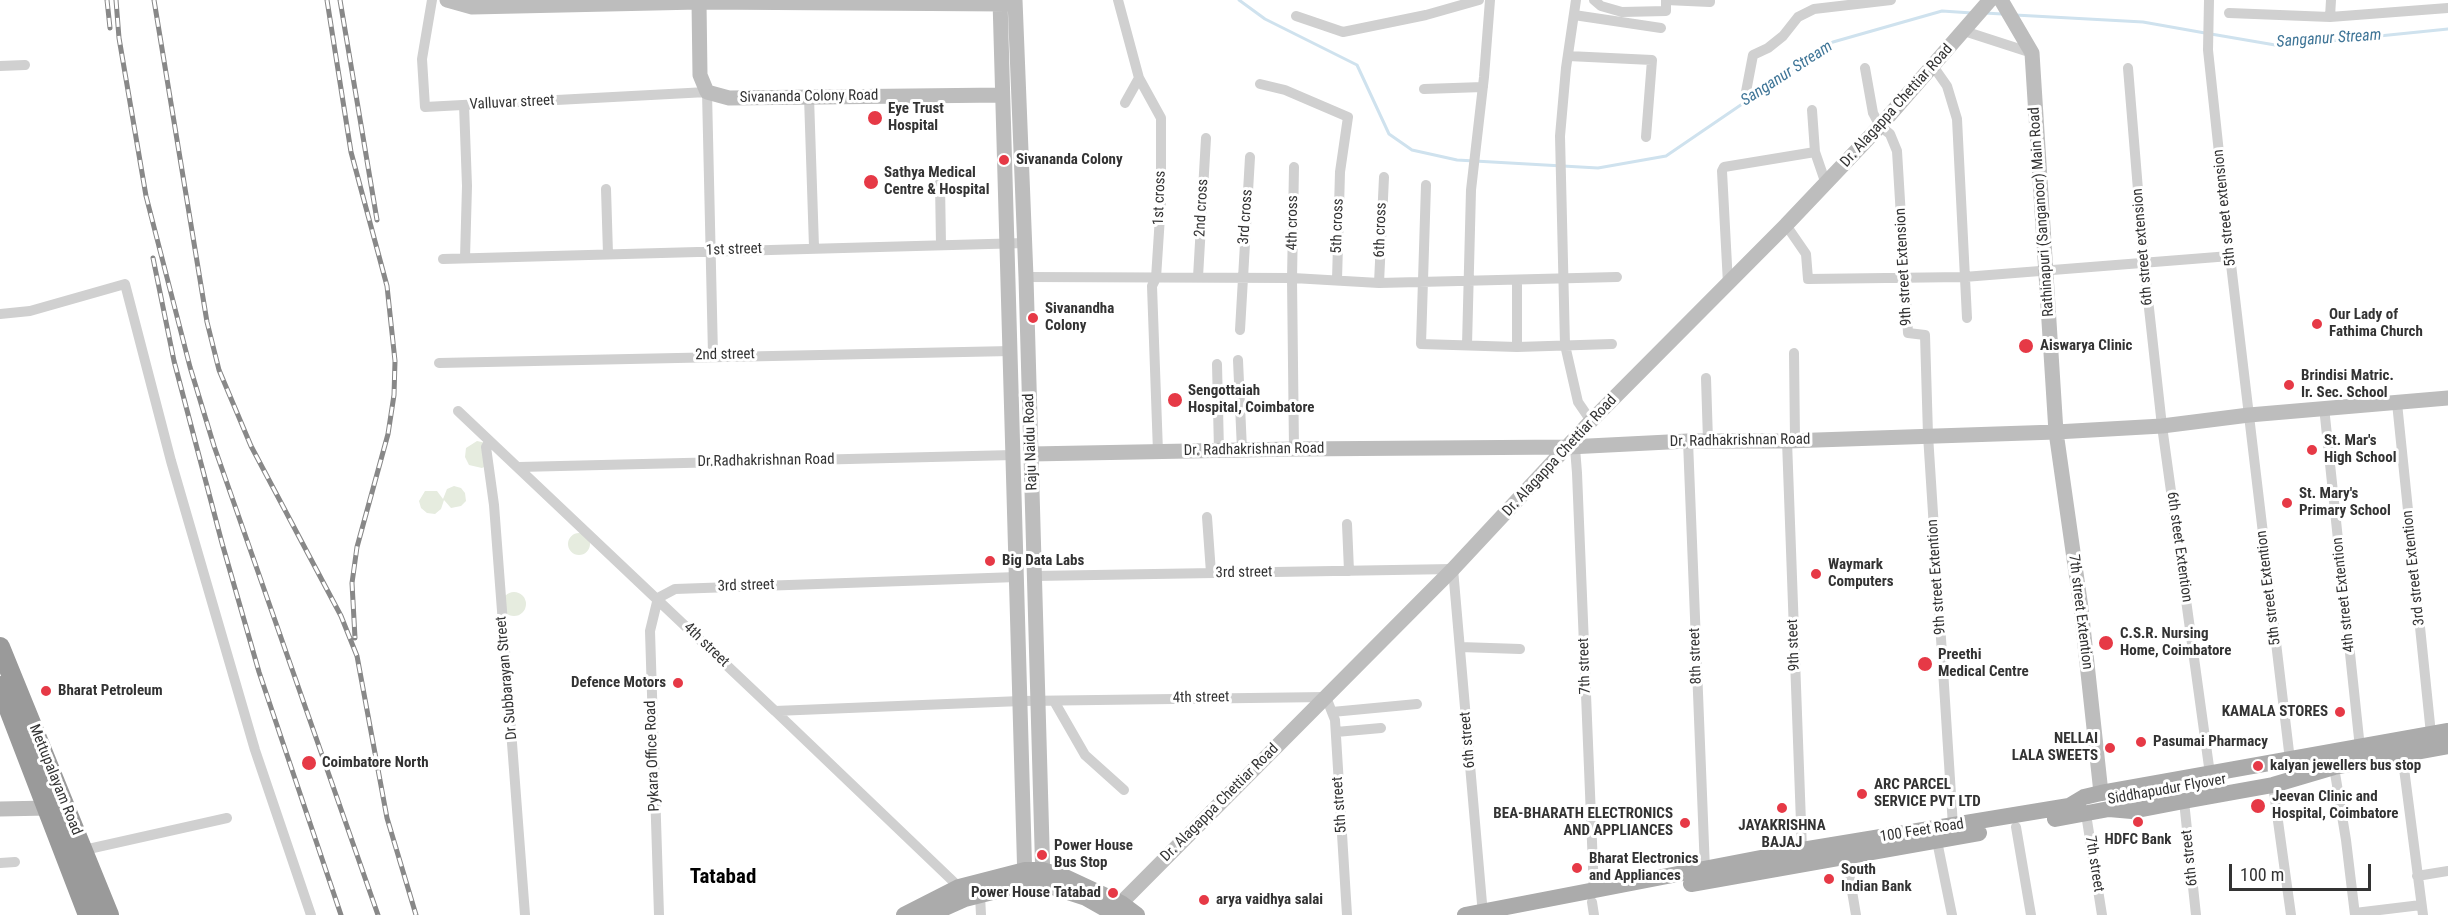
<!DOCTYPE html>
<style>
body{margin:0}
#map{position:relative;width:2448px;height:915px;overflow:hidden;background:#fff;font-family:"Roboto Condensed",sans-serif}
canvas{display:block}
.scale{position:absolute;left:2229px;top:864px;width:142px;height:27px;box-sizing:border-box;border:3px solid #333;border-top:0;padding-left:8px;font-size:18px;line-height:21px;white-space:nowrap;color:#333;-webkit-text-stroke:4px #fff;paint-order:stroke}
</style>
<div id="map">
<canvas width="2448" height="915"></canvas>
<div class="scale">100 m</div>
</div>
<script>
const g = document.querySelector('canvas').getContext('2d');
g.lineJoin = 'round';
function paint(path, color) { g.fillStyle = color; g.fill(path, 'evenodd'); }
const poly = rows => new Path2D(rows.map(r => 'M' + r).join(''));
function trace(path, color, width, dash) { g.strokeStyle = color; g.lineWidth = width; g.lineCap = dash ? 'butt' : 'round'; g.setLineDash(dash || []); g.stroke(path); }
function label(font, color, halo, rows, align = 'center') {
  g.font = font + ' "Roboto Condensed",sans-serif'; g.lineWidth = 6; g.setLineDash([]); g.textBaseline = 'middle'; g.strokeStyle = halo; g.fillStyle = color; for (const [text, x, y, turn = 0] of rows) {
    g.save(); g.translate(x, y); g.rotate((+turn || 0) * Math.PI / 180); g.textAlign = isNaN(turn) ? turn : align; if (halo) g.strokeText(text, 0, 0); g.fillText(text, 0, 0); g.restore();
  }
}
paint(poly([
 [477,441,486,443,486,466,482,468,469,465,465,457,466,448],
 [454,486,461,488,465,493,466,501,461,506,451,508,444,500,441,509,435,514,427,513,421,508,419,501,425,491,437,491,443,499,447,489],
 '568 544a11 11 0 1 1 22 0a11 11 0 1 1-22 0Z',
 '502 604a12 12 0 1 1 24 0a12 12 0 1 1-24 0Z'
]), '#e6ecdf');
trace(poly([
 [1239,0,1265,19,1357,65,1389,134,1412,150,1457,160,1598,168,1666,156,1833,42,1942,11,1972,13],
 [1985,13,2002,14],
 [2015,15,2143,22,2205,33],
 [2211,34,2281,46,2448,29]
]), '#cfe2ee', 3);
trace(poly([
 [432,0,422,59,425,107,707,92,713,355],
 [1118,0,1139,78,1161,118,1161,201,1156,278,1152,286,1158,452],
 [1576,0,1566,68,1560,136,1565,345,1578,402,1591,421],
 [1594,0,1601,6,1622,12,1666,11,1666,0],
 [1666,0,1710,2,1710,0],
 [2209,0,2208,50,2230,256,2290,760],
 [2229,13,2330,17,2448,8],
 [1574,15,1661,28],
 [1296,16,1343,32,1426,15,1479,0],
 [2330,17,2331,0],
 [1964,31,2032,53],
 [1568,56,1652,60,1646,137],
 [0,66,25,65],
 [1933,66,1947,86,1957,119,1967,318],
 [1865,68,1873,113,1880,126,1890,134,1897,151,1908,333,1925,335,1928,435,1953,826],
 [2128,68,2144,263,2162,426,2210,774],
 [1260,84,1285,90,1348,117,1340,172,1337,280],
 [1424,89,1483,87],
 [809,97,814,247],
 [1745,97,1753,55,1768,48,1783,36,1798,17,1814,9,1891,0],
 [1125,103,1139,78],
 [464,105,467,186,465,258],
 [1812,110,1815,152,1826,184],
 [1294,167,1292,279,1294,449],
 [940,183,941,245],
 [1426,185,1421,344,1517,347,1612,344],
 [606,189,608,254],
 [1786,225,1806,254,1808,279,1964,277,2230,256],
 [443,259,1025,243],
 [1026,277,1293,278,1379,283,1617,277],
 [1198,277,1206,138],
 [1517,281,1517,347],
 [1379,283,1384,177],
 [1728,284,1722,171,1724,167,1815,152],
 [0,314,30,311,125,284,171,461,255,750,311,915],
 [1240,330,1250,157],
 [1467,345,1471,190,1484,77,1490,0],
 [1794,353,1795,440],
 [1238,360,1242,450],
 [439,363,1011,351],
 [1217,364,1219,451],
 [1706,378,1708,441],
 [2397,403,2431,734],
 [2324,407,2360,748],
 [458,411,775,711,1021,701,1326,697,1335,720,1347,915],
 [1688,441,1705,870],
 [1787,441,1802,850],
 [489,442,486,447,494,505,525,915],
 [1569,447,1575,448,1577,473,1594,891],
 [519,467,1014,455],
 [1207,517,1211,573],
 [1347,524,1349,571],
 [1035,576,1453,569,1483,915],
 [1460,647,1520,649],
 [1054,701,1085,755,1124,790],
 [775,711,959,887],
 [1332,712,1417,704],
 [1336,732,1381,728],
 [2402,753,2423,915],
 [2334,767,2346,840,2355,915],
 [2273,785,2291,915],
 [2184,801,2196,915],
 [2086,814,2102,915],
 [2016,827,2031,915],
 [1937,841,1952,915],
 [84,850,227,818],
 [1846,855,1856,915],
 [0,863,15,862],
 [2417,876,2448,871],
 [980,895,981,915],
 [1592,902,1594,915],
 [2355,913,2421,905],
 [659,915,650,631,658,598,675,589,1017,577]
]), '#d0d0d0', 10);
trace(poly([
 [447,0,472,7,699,2,1007,4],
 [1000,0,1025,882],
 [1015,0,1026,277,1043,881],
 [2001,0,2032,53,2056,432,2081,608,2101,793],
 [699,2,700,75,707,92,729,98,1002,95],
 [1031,454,1294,449,1569,447,1688,441,1787,441,2056,432,2162,426,2249,415,2448,398],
 [0,809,48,808,56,805],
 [1121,903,1453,569,1591,421,1786,225,1880,126,1990,0]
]), '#bdbdbd', 15);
trace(poly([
 [2055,819,2109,809,2132,811,2184,801,2273,785,2334,767,2448,746],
 [1691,884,1979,833],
 [904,915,959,887,1025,870,1042,870,1063,876,1121,903,1137,915],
 [929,915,965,899,1020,885,1043,884,1086,898,1116,915],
 [1465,915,1802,850,2069,806,2084,797,2101,793,2448,731]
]), '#ababab', 16);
trace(poly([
 [0,647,109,915],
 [0,686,88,915]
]), '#9a9a9a', 20);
const rail = poly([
 [107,0,110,28],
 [116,0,119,38,146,196,190,367,214,446,378,915],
 [154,0,207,322,219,370,251,446,341,616,357,656,387,818,416,915],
 [327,0,351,152,387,286,395,361,394,395,388,434,357,547,352,583,355,638],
 [340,0,377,220],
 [153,258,174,361,222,543,259,672,341,915]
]);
trace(rail, '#888', 5);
trace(rail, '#fff', 3, [9]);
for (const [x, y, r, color] of [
 [875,118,8,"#e63946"],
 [1004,160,6,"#e63946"],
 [871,182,8,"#e63946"],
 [1033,318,6,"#e63946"],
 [2317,324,6,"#e63946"],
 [2026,346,8,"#e63946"],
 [2289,385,6,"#e63946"],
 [1175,400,8,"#e63946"],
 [2312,450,6,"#e63946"],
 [2287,503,6,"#e63946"],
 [990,561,6,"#e63946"],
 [1816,574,6,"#e63946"],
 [2106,643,8,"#e63946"],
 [1925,664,8,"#e63946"],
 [678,683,6,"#e63946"],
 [46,691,6,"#e63946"],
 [2340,712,6,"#e63946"],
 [2141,742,6,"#e63946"],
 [2110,748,6,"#e63946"],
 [309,763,8,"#e63946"],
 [2258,766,6,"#e63946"],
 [1862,794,6,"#e63946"],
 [2258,806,8,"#e63946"],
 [1782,808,6,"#e63946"],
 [2138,822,6,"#e63946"],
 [1685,823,6,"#e63946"],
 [1042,855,6,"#e63946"],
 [1577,868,6,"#e63946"],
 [1829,879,6,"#e63946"],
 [1113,893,6,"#e63946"],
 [1204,900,6,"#e63946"]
]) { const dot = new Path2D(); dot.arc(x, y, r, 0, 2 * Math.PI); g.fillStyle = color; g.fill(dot); trace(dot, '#fff', 2); }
label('15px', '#333', '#fff', [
 ["Sivananda Colony Road",809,97,-1],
 ["Valluvar street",512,103,-3],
 ["Dr. Alagappa Chettiar Road",1897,106,-48],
 ["1st cross",1160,198,-88],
 ["2nd cross",1202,208,-87],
 ["5th street extension",2225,208,-96],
 ["Rathinapuri (Sanganoor) Main Road",2042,212,-94],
 ["3rd cross",1246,217,-86],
 ["4th cross",1293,223,-89],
 ["5th cross",1338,226,-88],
 ["6th cross",1381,230,-88],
 ["6th street extension",2143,247,-95],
 ["1st street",734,250,-2],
 ["9th street Extension",1904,267,-93],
 ["2nd street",725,355,-1],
 ["Dr. Radhakrishnan Road",1740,441,-1],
 ["Raju Naidu Road",1031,442,-92],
 ["Dr. Radhakrishnan Road",1254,450,-1],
 ["Dr. Alagappa Chettiar Road",1560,456,-47],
 ["Dr.Radhakrishnan Road",766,461,-1],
 ["6th steet Extention",2179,547,82],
 ["3rd street Extention",2414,568,-96],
 ["3rd street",1244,573,-1],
 ["9th street Extention",1937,577,-94],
 ["3rd street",746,586,-2],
 ["5th street Extention",2269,588,-97],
 ["4th street Extention",2344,595,-96],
 ["7th street Extention",2080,612,83],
 ["4th street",706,645,44],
 ["9th steet",1794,645,-92],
 ["8th street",1696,656,-92],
 ["7th street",1585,666,-92],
 ["Dr Subbarayan Street",507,678,-95],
 ["4th street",1201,698,-1],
 ["6th street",1468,740,-95],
 ["Pykara Office Road",653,756,-92],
 ["Mettupalayam Road",55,780,68],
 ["Siddhapudur Flyover",2167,790,-10],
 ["Dr. Alagappa Chettiar Road",1220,803,-45],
 ["5th street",1340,805,-94],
 ["100 Feet Road",1922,831,-9],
 ["6th street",2190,858,-96],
 ["7th street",2094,864,81]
]);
label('bold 15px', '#333', '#fff', [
 ["Eye Trust",888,109],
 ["Hospital",888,126],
 ["Sivananda Colony",1016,160],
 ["Sathya Medical",884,173],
 ["Centre & Hospital",884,190],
 ["Sivanandha",1045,309],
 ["Colony",1045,326],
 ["Our Lady of",2329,315],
 ["Fathima Church",2329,332],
 ["Aiswarya Clinic",2040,346],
 ["Brindisi Matric.",2301,376],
 ["Ir. Sec. School",2301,393],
 ["Sengottaiah",1188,391],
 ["Hospital, Coimbatore",1188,408],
 ["St. Mar's",2324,441],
 ["High School",2324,458],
 ["St. Mary's",2299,494],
 ["Primary School",2299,511],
 ["Big Data Labs",1002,561],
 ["Waymark",1828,565],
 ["Computers",1828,582],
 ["C.S.R. Nursing",2120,634],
 ["Home, Coimbatore",2120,651],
 ["Preethi",1938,655],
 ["Medical Centre",1938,672],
 ["Defence Motors",666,683,"right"],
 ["Bharat Petroleum",58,691],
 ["KAMALA STORES",2328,712,"right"],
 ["NELLAI",2098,739,"right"],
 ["LALA SWEETS",2098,756,"right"],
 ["Pasumai Pharmacy",2153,742],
 ["Coimbatore North",322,763],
 ["kalyan jewellers bus stop",2270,766],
 ["ARC PARCEL",1874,785],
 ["SERVICE PVT LTD",1874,802],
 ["Jeevan Clinic and",2272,797],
 ["Hospital, Coimbatore",2272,814],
 ["BEA-BHARATH ELECTRONICS",1673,814,"right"],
 ["AND APPLIANCES",1673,831,"right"],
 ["JAYAKRISHNA",1782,826,"center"],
 ["BAJAJ",1782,843,"center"],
 ["HDFC Bank",2138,840,"center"],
 ["Power House",1054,846],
 ["Bus Stop",1054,863],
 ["Bharat Electronics",1589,859],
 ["and Appliances",1589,876],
 ["South",1841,870],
 ["Indian Bank",1841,887],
 ["Power House Tatabad",1101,893,"right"],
 ["arya vaidhya salai",1216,900]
], 'left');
label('italic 16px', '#3f7597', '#fff', [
 ["Sanganur Stream",2329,39,-4],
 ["Sanganur Stream",1787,74,-33]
]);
label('bold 21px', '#000', '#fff', [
 ["Tatabad",723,878]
]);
</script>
